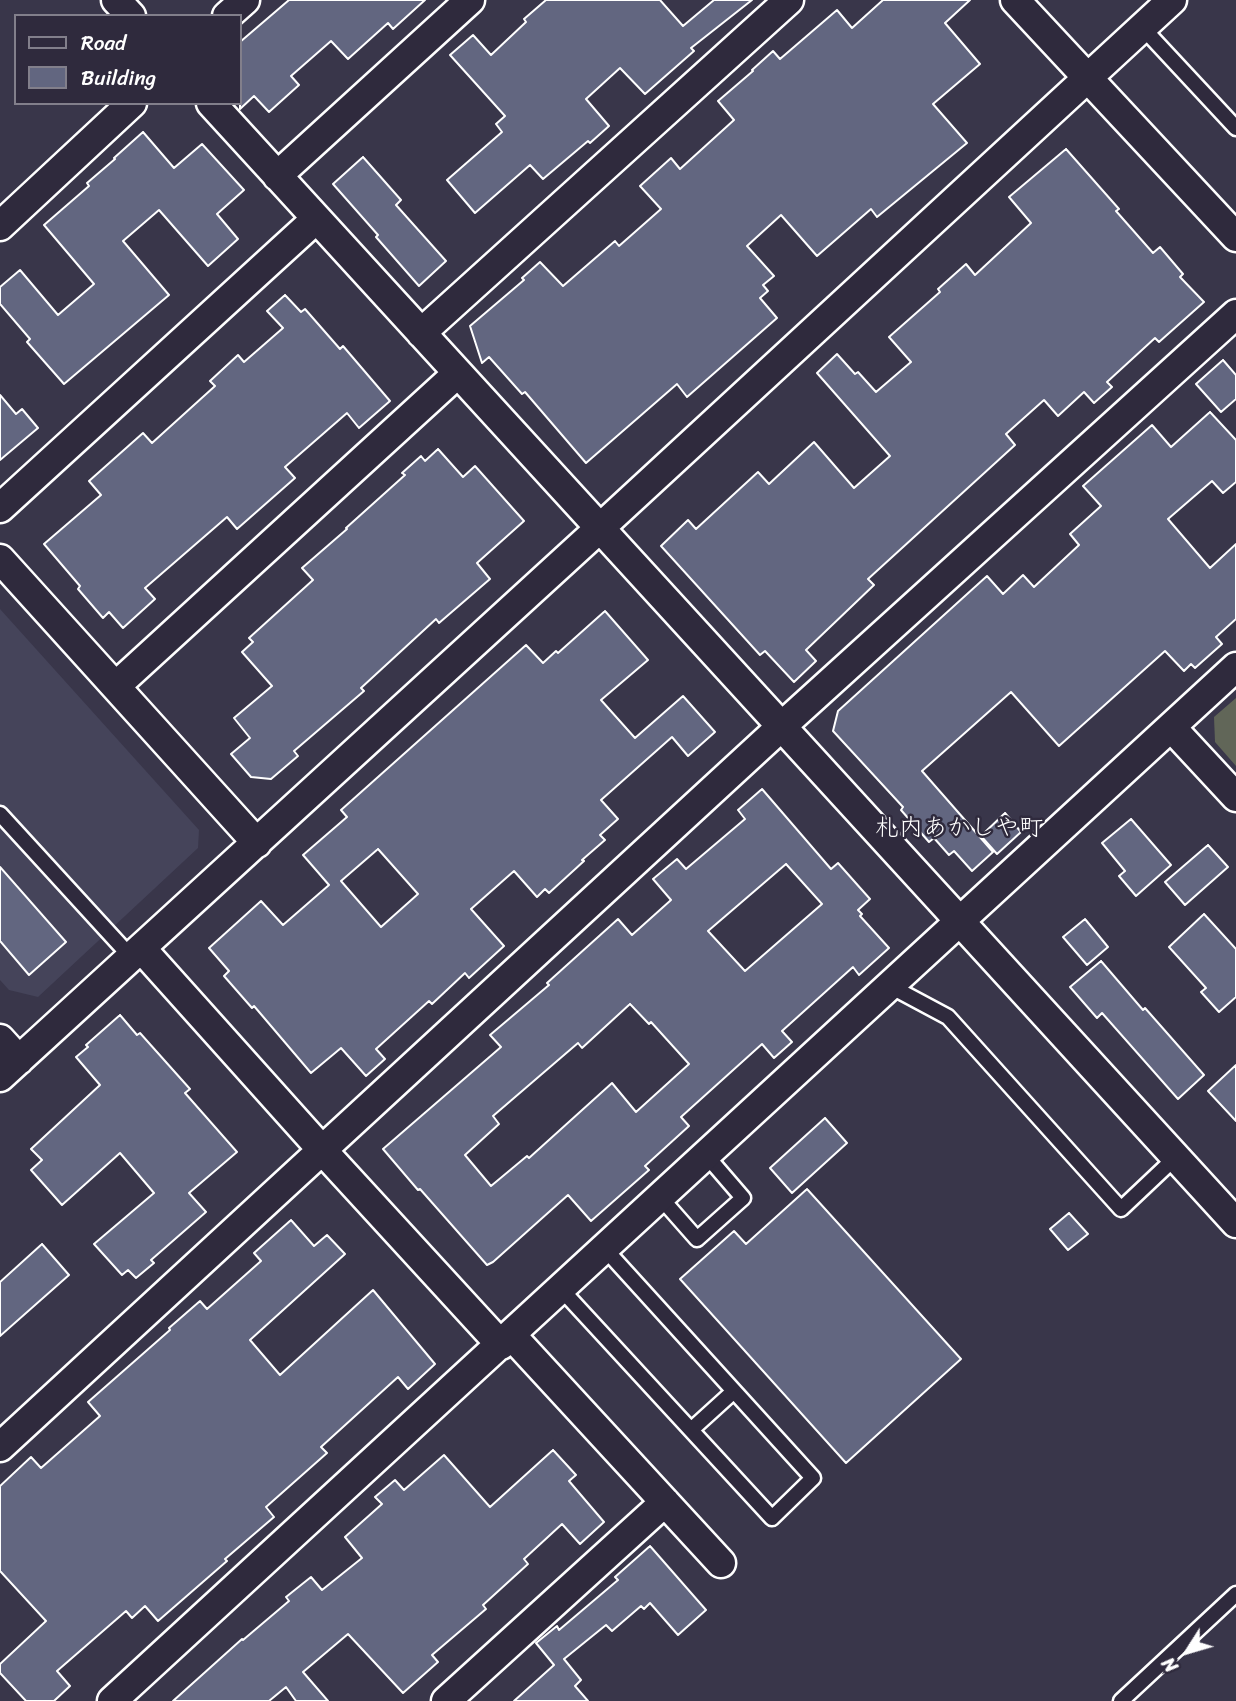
<!DOCTYPE html>
<meta charset="utf-8">
<style>
body{margin:0}
#map{position:relative;width:1236px;height:1701px;overflow:hidden;background:#39364a;font-family:Sriracha,sans-serif}
canvas{display:block}
.legend{position:absolute;left:14px;top:14px;width:228px;height:91px;box-sizing:border-box;background:#2f2a3d;border:2px solid #827f8b;margin:0;padding:9px 12px;list-style:none;font-size:21px;color:#fff}
.legend li{display:flex;align-items:center;gap:14px;height:35px}
.legend b{width:35px;border:2px solid #827f8b}
.north{position:absolute;left:1152px;top:1617px;width:70px;height:70px;-webkit-text-stroke:5px #2f2a3d;paint-order:stroke;rotate:233deg;font-size:19px;font-weight:700;line-height:28px;text-align:center;color:#fff}
.north::after{content:'';display:block;margin:auto;width:24px;height:32px;background:#fff;clip-path:polygon(50% 0,100% 100%,50% 72%,0 100%)}
</style>
<div id="map">
<canvas width="1236" height="1701"></canvas>
<ul class="legend">
<li><b style="height:9px;background:#2f2a3d"></b>Road</li>
<li><b style="height:19px;background:#626680"></b>Building</li>
</ul>
<div class="north">N</div>
</div>
<script>
const g = document.querySelector('canvas').getContext('2d');
g.lineJoin = 'round';
function paint(path, color) { g.fillStyle = color; g.fill(path, 'evenodd'); }
const poly = rows => new Path2D(rows.map(r => 'M' + r).join(''));
function trace(path, color, width, dash) { g.strokeStyle = color; g.lineWidth = width; g.lineCap = dash ? 'butt' : 'round'; g.setLineDash(dash || []); g.stroke(path); }
function label(font, color, halo, rows, align = 'center') {
  g.font = font + ' Sriracha,"Klee One",sans-serif'; g.lineWidth = 5; g.setLineDash([]); g.textBaseline = 'middle'; g.strokeStyle = halo; g.fillStyle = color; for (const [text, x, y, turn = 0] of rows) {
    g.save(); g.translate(x, y); g.rotate((+turn || 0) * Math.PI / 180); g.textAlign = isNaN(turn) ? turn : align; if (halo) g.strokeText(text, 0, 0); g.fillText(text, 0, 0); g.restore();
  }
}
paint(poly([
 [0,609,199,830,198,848,38,997,9,990,0,980]
]), '#45445a');
paint(poly([
 [1236,698,1236,766,1215,742,1214,717]
]), '#616658');
const building = poly([
 [289,0,425,0,393,29,388,23,348,59,331,41,291,76,299,85,269,112,254,96,240,109,240,42,289,0],
 [546,0,660,0,683,26,714,0,752,0,691,48,694,51,645,94,620,68,586,99,609,126,590,143,588,141,543,179,530,165,475,213,447,180,502,132,496,124,505,116,450,55,473,35,491,55,526,22,524,19,546,0],
 [883,0,970,0,945,23,980,64,933,104,967,143,877,217,871,209,817,256,781,215,747,246,774,276,763,285,768,291,760,298,777,318,687,397,677,384,586,463,525,392,522,394,489,357,482,363,470,326,524,280,522,278,540,262,563,286,615,241,619,246,661,209,640,186,671,158,680,169,734,120,718,101,753,71,752,70,773,51,780,59,837,10,852,28,883,0],
 [143,132,174,168,202,144,244,190,217,214,238,239,208,266,159,210,123,241,169,295,64,384,27,342,30,339,0,304,0,287,20,270,58,315,94,284,44,225,89,186,87,183,115,159,114,158,143,132],
 [1066,149,1119,209,1116,211,1153,253,1160,247,1183,274,1180,277,1204,302,1159,342,1155,338,1107,382,1112,387,1094,403,1084,392,1058,416,1044,400,1006,434,1015,445,868,579,874,585,806,650,816,661,794,682,765,651,760,655,661,546,688,520,696,529,758,472,769,484,814,442,854,488,890,456,817,373,837,354,855,374,858,372,876,392,911,362,889,337,940,292,938,289,966,264,975,275,1031,223,1009,197,1066,149],
 [363,157,401,200,396,205,446,261,419,286,376,237,378,235,333,184,363,157],
 [285,295,301,312,305,309,340,349,343,346,390,401,359,428,347,413,285,467,295,478,237,529,227,517,145,588,155,599,123,628,109,612,103,618,78,589,80,586,44,544,101,495,89,481,143,433,152,443,215,386,210,381,238,355,244,362,283,328,267,311,285,295],
 [1223,360,1236,375,1236,399,1221,412,1196,384,1223,360],
 [0,395,16,414,22,409,38,428,0,460,0,395],
 [1210,412,1236,440,1236,482,1223,493,1212,481,1168,519,1210,568,1236,544,1236,619,1216,637,1222,644,1195,668,1191,664,1184,671,1165,651,1059,746,1011,692,922,771,993,852,972,871,954,851,949,855,934,838,929,842,901,810,903,807,833,731,838,711,987,576,1003,594,1023,575,1034,587,1079,545,1070,534,1101,506,1083,486,1152,425,1171,447,1210,412],
 [438,449,463,477,475,466,524,521,477,563,490,579,439,623,436,619,361,688,364,691,294,751,298,756,271,779,251,777,231,754,250,738,234,718,272,686,242,652,253,642,249,638,313,580,302,568,347,529,346,528,405,475,402,473,421,456,425,461,438,449],
 [605,611,648,660,601,700,635,738,683,696,715,732,688,756,672,737,601,800,618,819,600,835,605,840,582,860,584,861,549,893,545,889,537,897,514,871,471,909,504,946,469,978,465,973,432,1004,429,1001,376,1049,385,1059,366,1076,341,1048,311,1073,254,1006,252,1008,224,976,229,971,209,948,261,901,283,925,329,885,303,855,347,817,341,810,526,645,543,663,556,651,558,653,605,611],
 [378,849,418,894,381,927,341,881,378,849],
 [762,789,831,869,838,863,870,899,858,910,862,914,860,916,889,948,859,975,853,967,782,1031,792,1042,774,1058,762,1044,681,1117,689,1126,645,1166,649,1170,591,1221,568,1195,493,1262,487,1265,420,1189,418,1190,383,1149,501,1047,490,1035,549,985,547,983,618,919,632,935,671,900,653,879,677,859,686,869,745,819,738,810,762,789],
 [786,864,822,904,745,971,708,931,786,864],
 [630,1004,649,1024,651,1022,689,1064,636,1112,612,1083,529,1158,527,1156,491,1186,465,1155,499,1124,493,1116,578,1043,582,1048,630,1004],
 [1005,813,1021,832,997,854,981,836,1005,813],
 [1131,819,1171,865,1136,896,1119,876,1125,871,1102,843,1131,819],
 [1208,845,1228,867,1185,905,1165,882,1208,845],
 [0,867,66,942,29,975,0,941,0,867],
 [1204,914,1236,949,1236,997,1219,1012,1201,992,1206,988,1169,947,1204,914],
 [1085,919,1108,947,1087,965,1063,937,1085,919],
 [1101,961,1143,1010,1145,1008,1204,1075,1178,1099,1102,1013,1097,1018,1070,987,1101,961],
 [120,1015,137,1035,140,1033,190,1089,185,1093,237,1152,189,1193,206,1212,151,1260,154,1263,136,1278,128,1270,122,1275,94,1244,154,1193,120,1153,62,1205,31,1170,42,1160,31,1149,100,1085,76,1057,88,1047,86,1045,120,1015],
 [1236,1065,1236,1121,1208,1091,1236,1065],
 [825,1118,847,1143,792,1193,770,1168,825,1118],
 [807,1189,961,1359,846,1463,680,1279,734,1231,746,1244,807,1189],
 [1069,1213,1088,1234,1068,1250,1050,1229,1069,1213],
 [291,1220,314,1246,327,1235,345,1254,250,1340,280,1375,373,1290,435,1364,408,1389,398,1377,321,1447,327,1453,266,1507,274,1517,225,1559,227,1561,158,1621,145,1606,132,1618,126,1611,57,1671,70,1686,54,1701,26,1701,0,1673,0,1664,46,1621,0,1571,0,1486,31,1457,41,1468,100,1416,88,1402,170,1330,169,1328,200,1301,207,1309,261,1261,254,1253,291,1220],
 [42,1244,69,1275,0,1336,0,1282,42,1244],
 [553,1450,576,1475,569,1481,604,1522,580,1544,562,1524,524,1559,528,1564,483,1605,486,1609,432,1655,438,1662,403,1693,348,1634,303,1672,328,1701,296,1701,286,1687,269,1701,173,1701,242,1639,243,1640,289,1601,286,1597,311,1577,322,1590,362,1558,345,1537,382,1504,375,1497,395,1480,404,1490,444,1455,490,1507,553,1450],
 [650,1546,706,1610,678,1635,650,1603,644,1609,641,1606,612,1631,606,1625,564,1659,581,1680,575,1686,588,1701,514,1701,554,1665,536,1643,557,1626,559,1630,618,1580,615,1577,650,1546]
]);
paint(building, '#626680');
trace(building, '#fff', 2);
const lane = poly([
 [1142,27,1236,128],
 [0,814,131,957],
 [890,986,948,1017,1121,1209,1176,1157],
 [660,1197,697,1239,743,1198,706,1155],
 [561,1289,772,1518,813,1478,605,1249],
 [691,1430,734,1391],
 [1121,1701,1236,1594]
]);
const street = poly([
 [116,0,131,16],
 [1015,0,1236,237],
 [227,16,245,0],
 [211,103,1236,1223],
 [277,176,470,0],
 [0,226,132,103],
 [421,333,789,0],
 [0,508,316,219],
 [0,559,257,843],
 [116,686,458,373],
 [1171,727,1236,797],
 [141,948,323,1151,501,1345],
 [0,1039,19,1060],
 [0,1077,600,528,1172,0],
 [511,1335,721,1563],
 [0,1447,782,726,1236,314],
 [112,1701,1236,667],
 [446,1701,665,1502]
]);
trace(lane, '#fff', 19);
trace(street, '#fff', 33);
trace(lane, '#2f2a3d', 14);
trace(street, '#2f2a3d', 28);
label('24px', '#fff', '#2f2a3d', [
 ["札内あかしや町",959,829]
]);
</script>
